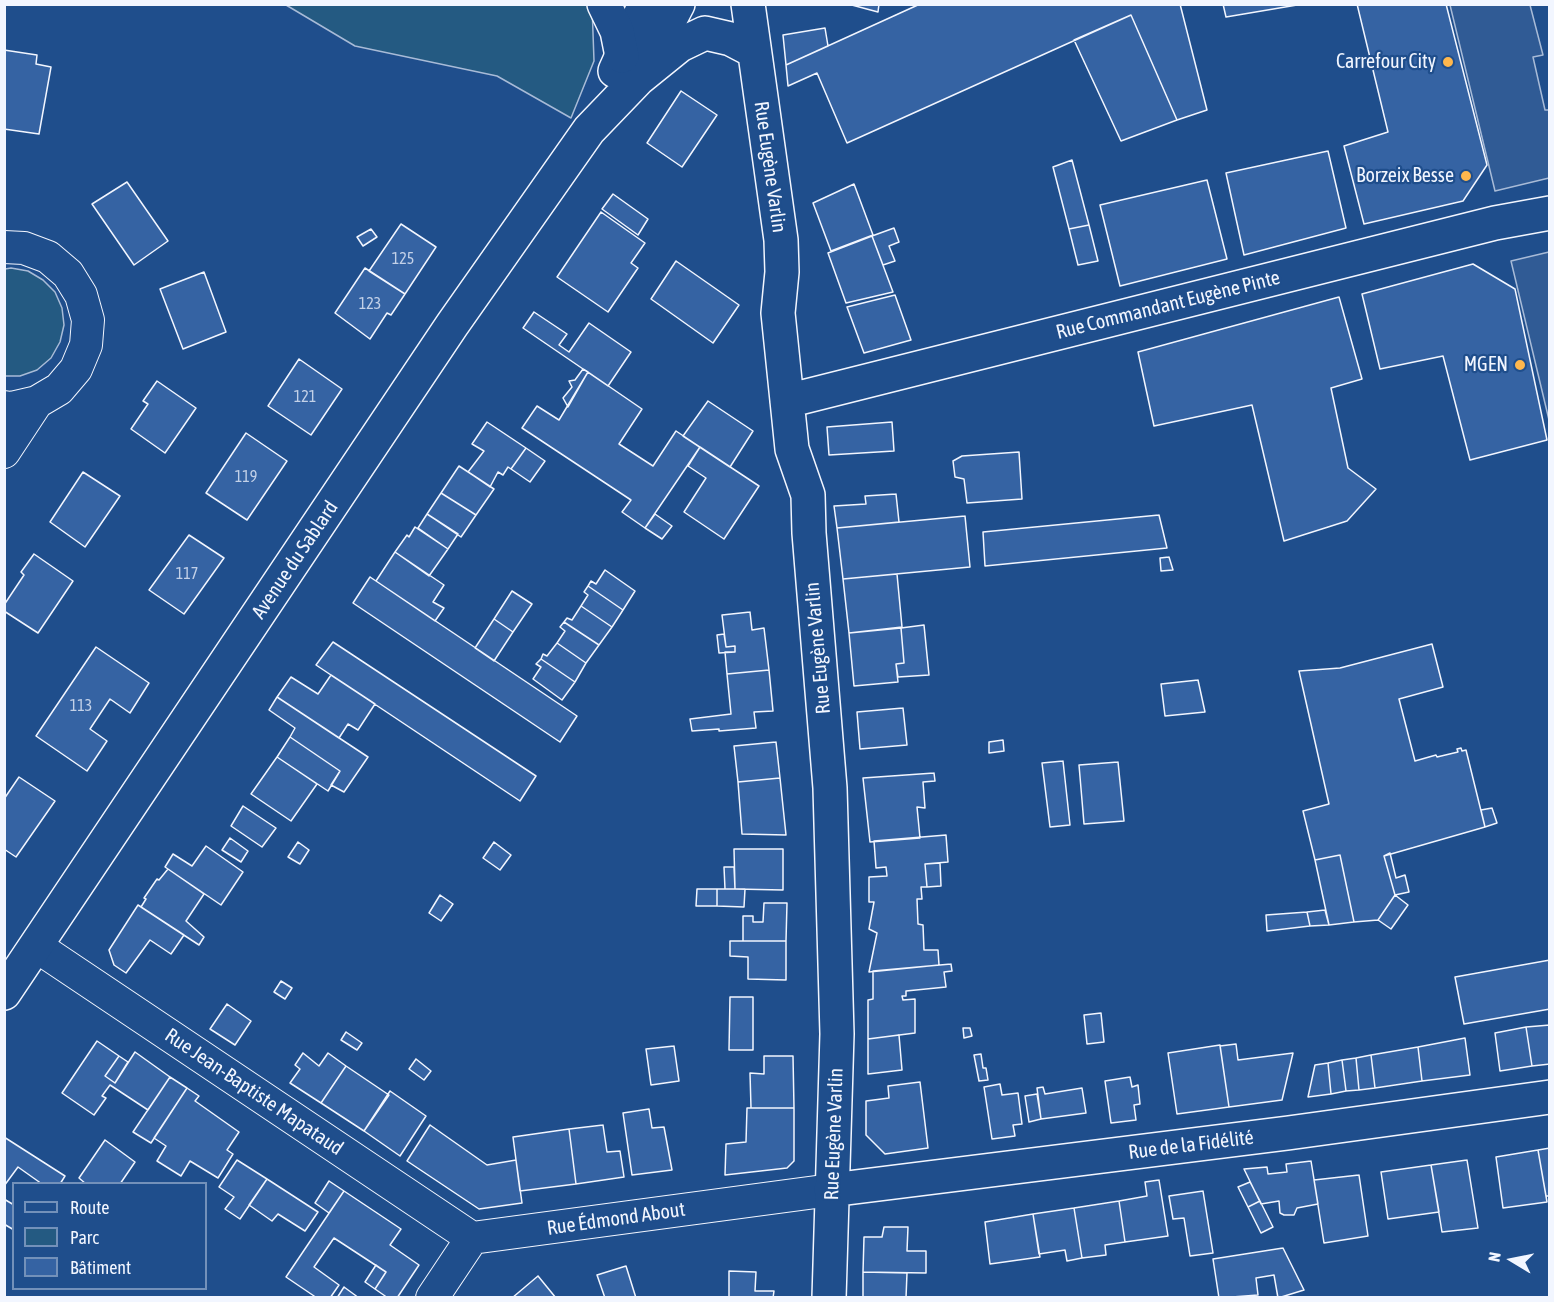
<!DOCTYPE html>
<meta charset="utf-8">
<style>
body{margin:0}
#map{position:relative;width:1554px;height:1302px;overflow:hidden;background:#1f4e8c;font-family:"Asap Condensed",sans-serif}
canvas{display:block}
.frame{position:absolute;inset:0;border:6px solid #f2f6ff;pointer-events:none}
.legend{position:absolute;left:12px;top:1182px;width:195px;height:108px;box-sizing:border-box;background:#1f4e8c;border:2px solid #7391ba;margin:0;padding:8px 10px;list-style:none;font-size:18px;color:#f2f6ff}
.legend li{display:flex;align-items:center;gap:12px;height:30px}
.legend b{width:30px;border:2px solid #7391ba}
.north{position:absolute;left:1482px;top:1230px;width:60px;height:60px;-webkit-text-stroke:4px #1f4e8c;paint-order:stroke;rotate:280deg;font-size:16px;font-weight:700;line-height:24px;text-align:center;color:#f2f6ff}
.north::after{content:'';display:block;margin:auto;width:21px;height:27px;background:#f2f6ff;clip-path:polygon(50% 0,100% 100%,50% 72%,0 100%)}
</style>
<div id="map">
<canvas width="1554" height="1302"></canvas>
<div class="frame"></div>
<ul class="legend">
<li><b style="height:8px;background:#1f4e8c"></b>Route</li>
<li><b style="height:16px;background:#245a82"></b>Parc</li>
<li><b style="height:16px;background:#3563a3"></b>Bâtiment</li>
</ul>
<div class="north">N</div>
</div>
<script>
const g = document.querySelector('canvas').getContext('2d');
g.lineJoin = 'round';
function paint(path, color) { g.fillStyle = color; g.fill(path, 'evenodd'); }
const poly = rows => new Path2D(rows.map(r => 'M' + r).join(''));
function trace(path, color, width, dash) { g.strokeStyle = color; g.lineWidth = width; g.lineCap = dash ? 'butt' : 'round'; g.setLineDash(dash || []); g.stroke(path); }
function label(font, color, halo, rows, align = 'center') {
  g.font = font + ' "Asap Condensed",sans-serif'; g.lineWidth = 4.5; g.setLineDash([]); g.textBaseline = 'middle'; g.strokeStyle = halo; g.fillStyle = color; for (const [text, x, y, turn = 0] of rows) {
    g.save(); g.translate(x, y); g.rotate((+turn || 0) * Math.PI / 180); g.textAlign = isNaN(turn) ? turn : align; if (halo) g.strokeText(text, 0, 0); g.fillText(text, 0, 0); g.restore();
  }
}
const green = poly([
 [286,5,592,5,594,61,571,118,497,76,355,46,286,5],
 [11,268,28,271,43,280,55,292,62,308,64,325,60,342,51,358,37,370,20,376,5,376,5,269,11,268]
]);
paint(green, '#245a82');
trace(green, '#a8bbd7', 1.5);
const parking = poly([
 [1450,5,1530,5,1543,55,1533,57,1545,110,1549,110,1549,178,1495,191,1450,5],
 [1549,252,1550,252,1549,420,1511,261,1549,252]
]);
paint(parking, '#305b95');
trace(parking, '#a8bbd7', 1.5);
const building = poly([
 [848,4,879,4,878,12,848,4],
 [920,4,1180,4,1207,110,1177,120,1131,15,847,143,817,73,788,86,786,65,920,4],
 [1223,4,1303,4,1226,17,1223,4],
 [1357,4,1446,4,1487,165,1463,201,1364,224,1344,146,1388,132,1357,4],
 [1131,15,1177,120,1121,141,1074,40,1131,15],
 [825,28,828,46,786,65,783,35,825,28],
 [4,50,37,55,36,64,51,67,39,134,4,129,4,50],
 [681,91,717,115,682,167,647,143,681,91],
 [1328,151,1346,228,1244,255,1226,173,1328,151],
 [1072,160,1089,225,1069,229,1053,167,1072,160],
 [1207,180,1227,259,1120,286,1100,205,1207,180],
 [127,182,168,241,134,265,92,204,127,182],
 [854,184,873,235,831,251,813,203,854,184],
 [613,194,648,219,638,235,602,209,613,194],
 [601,212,645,243,631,263,638,268,608,312,557,277,601,212],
 [401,224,436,247,405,294,369,271,401,224],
 [1089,225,1098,261,1078,265,1069,229,1089,225],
 [894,228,899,242,889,246,895,261,883,265,872,236,894,228],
 [371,229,377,237,363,246,357,237,371,229],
 [872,236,893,292,846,303,828,253,872,236],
 [676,261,739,305,713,343,651,299,676,261],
 [1473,264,1515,289,1547,440,1470,460,1443,356,1380,369,1362,294,1473,264],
 [365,268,405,294,391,315,387,313,370,339,335,313,365,268],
 [204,272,226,332,183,349,160,289,204,272],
 [895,295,911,340,864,353,847,307,895,295],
 [1339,297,1362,379,1331,388,1348,468,1376,489,1347,521,1284,541,1252,405,1154,426,1138,352,1339,297],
 [534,312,567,334,559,345,569,352,589,323,631,352,608,386,523,328,534,312],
 [299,359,342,389,311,435,268,406,299,359],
 [583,369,588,372,568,407,563,398,572,387,569,381,575,380,583,369],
 [588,372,642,409,619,444,653,466,676,431,700,447,645,528,622,512,631,500,522,428,537,406,559,420,588,372],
 [157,381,196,408,165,453,131,429,148,404,143,401,157,381],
 [708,401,753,431,730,467,683,436,708,401],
 [487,422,526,448,511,469,508,467,503,475,498,472,490,487,468,472,484,451,472,444,487,422],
 [892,422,894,451,829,455,827,427,892,422],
 [246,433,287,461,247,520,206,493,246,433],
 [700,447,759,486,724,539,684,512,706,478,688,466,700,447],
 [526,448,545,461,530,482,511,469,526,448],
 [1019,452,1022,499,967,503,964,479,955,477,953,461,962,456,1019,452],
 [459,466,494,489,476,515,441,493,459,466],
 [83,472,120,496,85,547,50,522,83,472],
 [441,493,476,515,461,537,427,514,441,493],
 [896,494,899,522,837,528,834,506,866,504,865,496,896,494],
 [427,514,458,534,448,549,418,528,427,514],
 [655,514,672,526,662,539,645,528,655,514],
 [1159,515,1167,548,985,566,983,532,1159,515],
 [965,516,970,567,843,579,837,528,965,516],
 [415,527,448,549,429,576,395,552,407,535,409,537,415,527],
 [189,535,224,558,184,614,149,590,189,535],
 [395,552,444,585,433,602,444,608,435,621,376,581,395,552],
 [34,554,73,581,38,633,4,611,4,605,24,575,21,572,34,554],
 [1169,557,1173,570,1161,571,1160,558,1169,557],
 [605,570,635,591,623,610,588,586,591,581,596,584,605,570],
 [897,574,902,627,849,633,843,579,897,574],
 [370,577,577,716,560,742,353,603,370,577],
 [588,586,623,610,612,627,581,606,588,595,584,592,588,586],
 [512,591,532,604,513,632,494,619,512,591],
 [581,606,612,627,599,645,564,622,567,618,572,620,581,606],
 [750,612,752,630,764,628,769,670,727,674,725,652,735,652,735,646,726,647,722,615,750,612],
 [494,619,513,632,494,661,475,648,494,619],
 [564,622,599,645,586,663,557,643,565,631,560,627,564,622],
 [924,625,929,675,898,677,896,664,904,663,901,628,924,625],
 [901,628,904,663,896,664,898,682,854,686,849,633,901,628],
 [724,634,726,647,735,646,735,652,719,653,717,635,724,634],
 [333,642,536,776,520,801,316,665,333,642],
 [557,643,586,663,575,682,541,659,543,654,547,656,557,643],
 [1432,644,1443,687,1399,699,1415,761,1436,755,1437,757,1458,752,1457,749,1461,748,1462,751,1466,750,1485,827,1384,856,1395,895,1378,920,1354,922,1340,855,1315,860,1303,811,1329,804,1299,671,1340,668,1432,644],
 [96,647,149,683,130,713,110,699,90,729,107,741,87,771,36,736,96,647],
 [541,659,575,682,562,700,533,679,541,667,536,664,541,659],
 [769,670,773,711,754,712,756,728,719,731,719,729,692,731,690,719,731,714,727,674,769,670],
 [331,675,375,704,358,730,348,724,339,738,277,697,291,677,318,694,331,675],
 [1198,680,1205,712,1165,716,1161,684,1198,680],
 [277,697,368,757,344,792,331,785,340,771,290,737,295,728,269,710,277,697],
 [903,708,907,745,860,749,857,712,903,708],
 [290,737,340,771,328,791,277,757,290,737],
 [1003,740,1004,751,989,753,989,742,1003,740],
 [776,742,780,778,738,782,734,746,776,742],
 [277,757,317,784,291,821,251,794,277,757],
 [1063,761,1070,825,1050,827,1042,763,1063,761],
 [1118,762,1124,821,1084,824,1079,765,1118,762],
 [934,773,935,781,923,782,925,808,917,807,920,838,870,842,863,778,934,773],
 [19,777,55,801,16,857,4,849,4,799,19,777],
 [780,778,786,835,742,834,738,782,780,778],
 [243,806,276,828,262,847,231,826,243,806],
 [1492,808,1497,823,1485,827,1481,810,1492,808],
 [946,835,948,862,925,864,927,887,921,887,922,899,917,899,918,924,923,925,924,950,938,950,939,965,869,972,877,933,869,929,874,902,869,902,869,877,887,876,886,867,876,868,874,841,946,835],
 [230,838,248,851,241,862,222,850,230,838],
 [298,842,309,850,300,864,288,857,298,842],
 [494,842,511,855,500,870,483,858,494,842],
 [206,846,243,872,221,905,165,867,173,854,192,866,206,846],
 [734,849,783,849,783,890,735,889,734,849],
 [1390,853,1396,878,1405,875,1409,892,1395,895,1384,856,1390,853],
 [1340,855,1354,922,1329,925,1315,860,1340,855],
 [940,863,941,886,927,887,925,864,940,863],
 [724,867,734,867,735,889,725,889,724,867],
 [168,869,204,894,186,921,204,937,199,945,141,907,146,899,144,898,157,879,159,880,168,869],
 [697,889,717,889,717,906,696,906,697,889],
 [717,889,745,889,744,907,717,906,717,889],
 [440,895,453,904,441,921,429,913,440,895],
 [1395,895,1408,905,1391,929,1378,920,1395,895],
 [764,903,787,903,786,941,743,941,743,916,753,916,753,922,763,922,764,903],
 [138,905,184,935,171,954,150,940,126,973,114,965,109,950,138,905],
 [1325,910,1329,925,1310,926,1307,912,1325,910],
 [1307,912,1310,926,1267,931,1266,915,1307,912],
 [730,941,786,941,786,980,748,979,748,957,730,956,730,941],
 [1550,960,1550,1009,1464,1024,1455,977,1550,960],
 [951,964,952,971,944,972,946,987,906,991,906,996,902,996,903,1000,915,999,915,1033,868,1039,868,1000,873,999,873,971,951,964],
 [281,981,292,988,285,999,274,992,281,981],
 [730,997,753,997,753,1050,729,1050,730,997],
 [227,1004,251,1021,235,1045,210,1029,227,1004],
 [1101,1013,1104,1042,1087,1044,1084,1015,1101,1013],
 [1550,1025,1550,1064,1532,1066,1526,1027,1550,1025],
 [1526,1027,1532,1066,1500,1071,1495,1033,1526,1027],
 [963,1028,970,1028,972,1036,964,1038,963,1028],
 [346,1032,362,1043,357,1050,341,1040,346,1032],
 [899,1035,902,1070,868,1074,868,1039,899,1035],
 [1465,1038,1470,1075,1422,1081,1418,1047,1465,1038],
 [97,1041,119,1056,105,1076,115,1083,135,1052,170,1077,148,1110,110,1085,102,1096,106,1098,94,1115,62,1093,97,1041],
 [1236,1044,1238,1060,1293,1053,1282,1100,1229,1107,1220,1046,1236,1044],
 [1220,1045,1229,1107,1177,1114,1168,1053,1220,1045],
 [674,1046,679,1081,651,1085,646,1049,674,1046],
 [1418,1047,1422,1081,1375,1088,1371,1055,1418,1047],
 [303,1053,319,1066,328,1053,346,1066,321,1103,290,1083,300,1069,295,1065,303,1053],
 [981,1054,983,1068,986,1068,988,1080,979,1081,974,1055,981,1054],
 [1371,1055,1375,1088,1359,1090,1356,1058,1371,1055],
 [119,1056,128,1062,115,1083,105,1076,119,1056],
 [764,1056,793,1056,794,1108,751,1108,750,1073,764,1074,764,1056],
 [1356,1058,1359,1090,1346,1091,1342,1060,1356,1058],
 [416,1059,431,1071,424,1080,409,1069,416,1059],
 [1342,1060,1346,1091,1331,1094,1328,1063,1342,1060],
 [1328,1063,1331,1094,1308,1097,1315,1065,1328,1063],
 [346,1066,389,1095,364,1131,321,1103,346,1066],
 [170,1077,187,1088,151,1143,133,1132,170,1077],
 [1130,1077,1132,1087,1138,1085,1140,1104,1134,1105,1136,1120,1111,1123,1105,1081,1130,1077],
 [920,1082,928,1148,885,1154,866,1135,866,1101,889,1098,888,1086,920,1082],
 [1000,1084,1002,1095,1018,1093,1022,1124,1013,1125,1015,1136,992,1139,984,1087,1000,1084],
 [1043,1087,1045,1094,1082,1088,1086,1113,1041,1119,1037,1088,1043,1087],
 [187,1088,199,1096,195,1101,239,1132,227,1150,233,1154,218,1178,190,1161,181,1176,157,1161,166,1146,154,1138,187,1088],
 [390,1091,426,1116,400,1156,364,1131,390,1091],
 [1037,1094,1041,1119,1029,1122,1025,1096,1037,1094],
 [747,1108,794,1108,794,1161,787,1168,725,1175,726,1144,746,1142,747,1108],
 [649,1109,652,1128,664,1127,672,1170,632,1175,623,1113,649,1109],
 [430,1125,487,1165,516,1160,522,1203,479,1209,407,1161,430,1125],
 [603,1125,607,1152,620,1151,624,1177,576,1184,569,1129,603,1125],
 [569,1129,576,1184,520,1191,513,1137,569,1129],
 [4,1137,65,1176,60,1184,42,1184,18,1167,4,1186,4,1137],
 [105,1140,135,1162,120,1184,86,1184,79,1178,105,1140],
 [1550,1148,1550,1196,1546,1196,1538,1150,1550,1148],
 [1538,1150,1547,1202,1503,1208,1496,1157,1538,1150],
 [237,1160,267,1179,240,1219,225,1209,234,1197,219,1187,237,1160],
 [1467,1160,1478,1228,1442,1232,1431,1165,1467,1160],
 [1311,1161,1318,1204,1297,1208,1294,1215,1284,1215,1280,1213,1279,1201,1261,1204,1244,1169,1267,1167,1268,1174,1287,1172,1286,1164,1311,1161],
 [1431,1165,1439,1212,1388,1219,1381,1172,1431,1165],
 [1359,1175,1368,1236,1324,1243,1314,1180,1359,1175],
 [267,1179,318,1212,305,1231,278,1214,272,1221,249,1205,267,1179],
 [1159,1180,1168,1236,1125,1242,1119,1201,1147,1196,1145,1182,1159,1180],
 [329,1181,344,1191,329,1213,315,1203,329,1181],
 [1250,1182,1260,1201,1248,1207,1238,1187,1250,1182],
 [344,1191,401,1229,390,1245,419,1265,397,1298,388,1298,375,1289,386,1272,334,1238,314,1267,339,1285,330,1298,317,1298,286,1277,344,1191],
 [1203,1191,1213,1253,1190,1256,1184,1218,1173,1219,1169,1196,1203,1191],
 [4,1199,14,1205,14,1230,4,1224,4,1199],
 [1119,1201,1125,1242,1105,1245,1106,1255,1082,1258,1074,1208,1119,1201],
 [1260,1201,1273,1227,1261,1233,1248,1207,1260,1201],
 [1074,1208,1082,1258,1067,1261,1065,1250,1039,1254,1033,1214,1074,1208],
 [1033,1214,1040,1257,990,1264,985,1222,1033,1214],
 [884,1227,908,1227,907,1251,926,1251,926,1273,863,1272,864,1237,882,1237,884,1227],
 [1283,1248,1304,1290,1278,1298,1274,1275,1256,1278,1258,1295,1219,1298,1213,1259,1283,1248],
 [376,1265,386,1272,375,1289,365,1282,376,1265],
 [626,1266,636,1298,605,1298,597,1275,626,1266],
 [729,1271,756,1272,755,1291,774,1291,773,1298,729,1298,729,1271],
 [863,1272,907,1273,906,1298,863,1298,863,1272],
 [538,1276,556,1298,512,1298,538,1276],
 [344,1287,359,1298,337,1298,344,1287]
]);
paint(building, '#3563a3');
trace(building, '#f2f6ff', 1.5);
const street = poly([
 [4,247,24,248,48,257,68,274,81,295,88,320,86,345,76,369,59,389,37,402,11,408,4,407],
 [4,452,37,402],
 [36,946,472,1238],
 [432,1298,472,1238,831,1190]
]);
const secondary = poly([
 [748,4,781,240,782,272,778,313,792,449,808,495,809,533,830,788,837,1034,829,1298],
 [646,65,678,4],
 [615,71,645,4],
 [787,401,1495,223,1550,213],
 [4,993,452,325,589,130,638,79,680,45,705,33,731,39,754,51],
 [831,1190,1288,1133,1550,1097]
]);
const highway = poly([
 [604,4,617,31,622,56]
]);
trace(street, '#f2f6ff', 34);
trace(secondary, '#f2f6ff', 36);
trace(highway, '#f2f6ff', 36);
trace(street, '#1f4e8c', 32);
trace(secondary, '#1f4e8c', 33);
trace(highway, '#1f4e8c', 33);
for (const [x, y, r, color] of [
 [1448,62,6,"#ffb74d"],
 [1466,176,6,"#ffb74d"],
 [1520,365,6,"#ffb74d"]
]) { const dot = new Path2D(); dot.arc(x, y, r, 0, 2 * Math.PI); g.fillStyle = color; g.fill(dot); trace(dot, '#1f4e8c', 2); }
label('16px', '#c3d1e8', null, [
 ["125",403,259],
 ["123",370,304],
 ["121",305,397],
 ["119",246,477],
 ["117",187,574],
 ["113",81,706]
]);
label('20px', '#f2f6ff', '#1f4e8c', [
 ["Carrefour City",1436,62],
 ["Borzeix Besse",1454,176],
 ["MGEN",1508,365]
], 'right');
label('20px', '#f2f6ff', '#1f4e8c', [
 ["Rue Eugène Varlin",770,167,82],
 ["Rue Commandant Eugène Pinte",1168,305,-14],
 ["Avenue du Sablard",295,560,-56],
 ["Rue Eugène Varlin",818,648,-95],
 ["Rue Jean-Baptiste Mapataud",254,1092,34],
 ["Rue Eugène Varlin",834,1134,-88],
 ["Rue de la Fidélité",1191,1145,-7],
 ["Rue Édmond About",616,1219,-8]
]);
</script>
